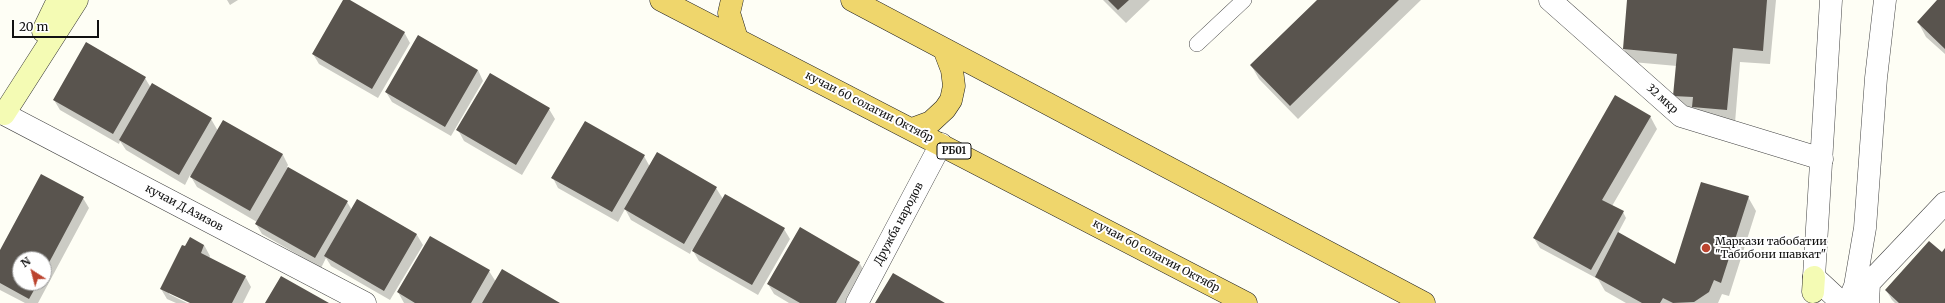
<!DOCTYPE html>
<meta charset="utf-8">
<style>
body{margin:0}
#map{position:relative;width:1945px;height:303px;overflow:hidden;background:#fefef5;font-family:Merriweather,serif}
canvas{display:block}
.north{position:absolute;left:12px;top:251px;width:40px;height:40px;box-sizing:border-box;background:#fff;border:1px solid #a0a0a0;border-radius:50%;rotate:324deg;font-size:11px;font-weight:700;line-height:16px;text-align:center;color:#111}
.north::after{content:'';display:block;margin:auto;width:14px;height:18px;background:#bb442f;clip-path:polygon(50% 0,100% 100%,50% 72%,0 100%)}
.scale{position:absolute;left:12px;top:20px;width:87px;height:18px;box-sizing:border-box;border:2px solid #111;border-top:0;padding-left:5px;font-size:12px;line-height:14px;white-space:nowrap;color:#111;-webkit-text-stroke:3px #fff;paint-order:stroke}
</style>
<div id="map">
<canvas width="1945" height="303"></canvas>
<div class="north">N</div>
<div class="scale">20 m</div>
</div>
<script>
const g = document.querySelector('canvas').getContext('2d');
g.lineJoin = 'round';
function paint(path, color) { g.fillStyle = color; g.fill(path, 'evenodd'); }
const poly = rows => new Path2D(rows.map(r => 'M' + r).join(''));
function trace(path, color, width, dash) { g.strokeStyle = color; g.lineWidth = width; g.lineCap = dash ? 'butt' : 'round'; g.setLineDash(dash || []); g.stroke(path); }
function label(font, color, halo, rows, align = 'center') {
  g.font = font + ' Merriweather,serif'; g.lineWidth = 4; g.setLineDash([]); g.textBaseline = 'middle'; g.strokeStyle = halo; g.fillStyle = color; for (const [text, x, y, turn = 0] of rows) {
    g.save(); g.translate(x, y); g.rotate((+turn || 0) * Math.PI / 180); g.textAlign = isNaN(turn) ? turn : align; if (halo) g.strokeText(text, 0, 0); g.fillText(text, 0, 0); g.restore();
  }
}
paint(poly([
 [227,0,238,0,230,5],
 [344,0,348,0,404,32,410,43,378,98,319,64,313,54],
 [1103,0,1150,0,1126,23],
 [1318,0,1421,0,1298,119,1259,79,1251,65],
 [1628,0,1776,0,1770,64,1740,62,1735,123,1682,109,1674,96,1677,66,1632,62,1624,49],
 [1939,0,1945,0,1945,54,1926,37,1918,22],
 [478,70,483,81,451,136,392,102,386,92],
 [145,78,151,88,211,119,218,131,224,121,283,155,288,165,287,167,347,202,352,210,358,201,417,235,423,245,390,300,331,266,326,258,321,268,262,234,256,224,257,222,197,187,190,175,185,185,126,150,120,141,119,144,60,110,54,100],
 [549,109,555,119,522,175,464,141,458,130],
 [1650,116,1657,129,1612,206,1623,212,1626,218,1618,233,1675,266,1748,197,1756,211,1729,296,1722,294,1718,303,1626,303,1605,291,1598,279,1540,248,1534,238],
 [644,156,650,167,716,188,723,199,726,195,784,229,790,239,758,295,699,261,692,249,690,254,631,220,625,209,618,222,558,188,553,178],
 [83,198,89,208,38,303,25,303,0,290,0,252],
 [20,259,44,259,44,283,20,283],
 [204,245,210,256,209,258,245,276,251,287,243,303,192,303,169,292,169,294,187,303,176,303,167,299,161,289,186,247],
 [1945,257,1945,303,1895,303,1892,300,1886,290],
 [859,262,865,273,848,303,789,303,774,294,768,284],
 [489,271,496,282,558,303,404,303,398,292]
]), '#0003');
paint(poly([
 [343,0,350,0,405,32,372,89,312,54],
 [1108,0,1129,0,1118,10],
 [1317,0,1399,0,1290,106,1250,65],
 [1627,0,1767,0,1763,51,1733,48,1727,110,1692,107,1693,97,1673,96,1677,54,1623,49],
 [1937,0,1945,0,1945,49,1917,22],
 [418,35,478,70,445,127,385,92],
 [86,42,146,77,113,134,53,100],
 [490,73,550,108,516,165,456,130],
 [152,83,212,118,179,175,119,140],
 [1615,95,1651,116,1602,200,1624,211,1591,270,1533,238],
 [223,120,283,154,250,211,190,177],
 [585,121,645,155,612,212,551,178],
 [657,152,717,187,684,244,624,209],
 [288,167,348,201,315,258,255,224],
 [41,174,84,197,44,272,44,259,20,259,20,283,38,283,29,299,0,283,0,250],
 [1701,182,1749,196,1721,283,1714,280,1709,292,1694,302,1673,303,1663,298,1660,303,1642,303,1595,277,1618,232,1675,264],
 [725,194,785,228,752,285,692,251],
 [357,199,417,234,384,291,324,256],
 [800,227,860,262,836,303,800,303,767,284],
 [430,236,490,270,471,303,415,303,397,292],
 [190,237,204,245,201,253,246,276,232,303,190,303,160,289,182,245,185,246],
 [1929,241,1942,252,1945,248,1945,303,1899,303,1885,290],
 [502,269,560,303,482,303],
 [893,273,945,303,875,303],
 [281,276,329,303,265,303]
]), '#59544e');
const service = poly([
 [1197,44,1244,0]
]);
const minor = poly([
 [1550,0,1681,116,1822,159],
 [4,114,365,303],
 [1814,277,1842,303],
 [857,303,941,144],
 [1848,303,1855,286,1865,228,1876,78,1885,0],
 [1868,303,1869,283,1945,203]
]);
const tertiary = poly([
 [1814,277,1831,0]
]);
const secondary = poly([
 [43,31,58,0],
 [4,114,77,0],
 [1813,292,1814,277]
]);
const trunk = poly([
 [661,0,1246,303],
 [732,0,729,13,737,39],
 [852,0,1424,303],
 [912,129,931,122,945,109,951,100,954,86,952,70,944,49]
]);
trace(service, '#444', 16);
trace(minor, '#444', 23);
trace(tertiary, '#444', 23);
trace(secondary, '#333', 23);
trace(trunk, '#222', 23);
trace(service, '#fff', 15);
trace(minor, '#fff', 22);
trace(tertiary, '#fff', 22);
trace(secondary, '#f4fbb4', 22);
trace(trunk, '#efd66c', 22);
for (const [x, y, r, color] of [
 [1706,248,5,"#bb442f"]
]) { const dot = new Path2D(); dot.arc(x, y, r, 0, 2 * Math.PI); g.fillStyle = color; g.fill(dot); trace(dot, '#fff', 1.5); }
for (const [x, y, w] of [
 [954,151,34]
]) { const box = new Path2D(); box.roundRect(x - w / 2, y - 8, w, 16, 3); g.fillStyle = '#fff'; g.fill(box); trace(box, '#111', 1); }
label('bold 10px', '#111', null, [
 ["РБ01",954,151]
]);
label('11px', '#111', '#fff', [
 ["32 мкр",1662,99,42],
 ["кучаи 60 солагии Октябр",869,107,27],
 ["кучаи Д.Азизов",184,208,28],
 ["Дружба народов",899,224,-62],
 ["кучаи 60 солагии Октябр",1156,256,28]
]);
label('11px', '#111', '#fff', [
 ["Маркази табобатии",1715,242],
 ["\"Табибони шавкат\"",1715,255]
], 'left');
</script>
